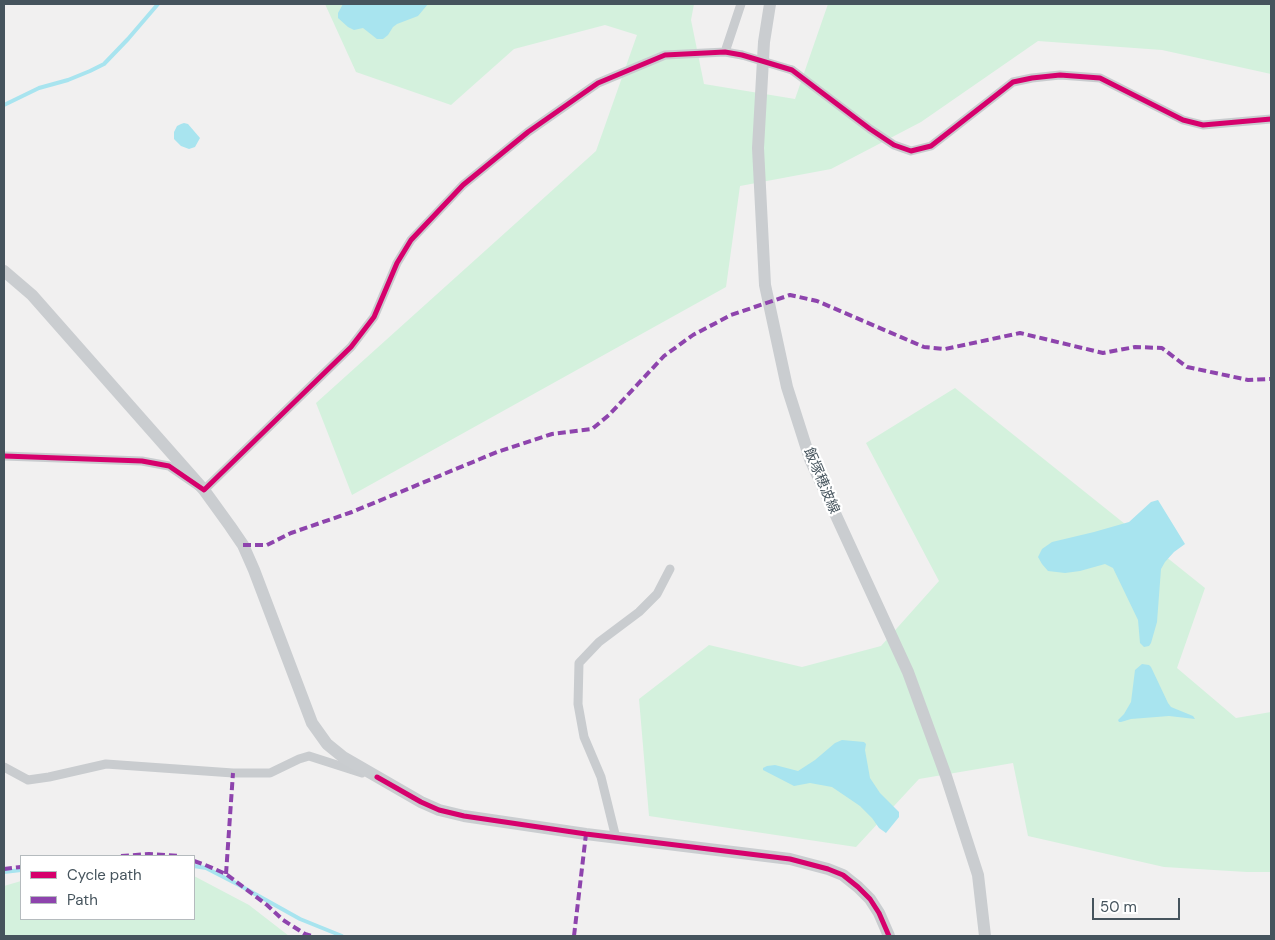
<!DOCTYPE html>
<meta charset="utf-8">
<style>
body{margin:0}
#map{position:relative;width:1275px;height:940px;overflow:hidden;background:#f1f0f0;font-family:"DM Sans",sans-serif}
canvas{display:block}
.frame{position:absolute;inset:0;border:5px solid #46545d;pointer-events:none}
.legend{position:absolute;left:20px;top:855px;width:175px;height:65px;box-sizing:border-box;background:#fff;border:1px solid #b5bbbe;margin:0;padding:6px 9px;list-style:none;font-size:15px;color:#46545d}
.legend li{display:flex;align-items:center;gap:10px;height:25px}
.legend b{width:25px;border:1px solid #b5bbbe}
.scale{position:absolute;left:1092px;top:898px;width:88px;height:22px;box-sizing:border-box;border:2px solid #46545d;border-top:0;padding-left:6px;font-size:15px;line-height:18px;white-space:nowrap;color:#46545d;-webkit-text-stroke:4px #fff;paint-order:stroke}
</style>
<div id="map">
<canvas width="1275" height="940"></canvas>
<div class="frame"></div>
<ul class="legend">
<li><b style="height:6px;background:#d6006c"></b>Cycle path</li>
<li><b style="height:6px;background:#8e44ad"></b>Path</li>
</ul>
<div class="scale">50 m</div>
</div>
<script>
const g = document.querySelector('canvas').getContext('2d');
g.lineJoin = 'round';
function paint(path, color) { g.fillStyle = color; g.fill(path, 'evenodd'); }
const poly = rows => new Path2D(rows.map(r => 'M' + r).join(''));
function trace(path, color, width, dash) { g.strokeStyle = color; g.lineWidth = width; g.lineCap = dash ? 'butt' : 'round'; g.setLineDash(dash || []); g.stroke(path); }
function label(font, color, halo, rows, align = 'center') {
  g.font = font + ' "DM Sans","Noto Sans JP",sans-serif'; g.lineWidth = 4.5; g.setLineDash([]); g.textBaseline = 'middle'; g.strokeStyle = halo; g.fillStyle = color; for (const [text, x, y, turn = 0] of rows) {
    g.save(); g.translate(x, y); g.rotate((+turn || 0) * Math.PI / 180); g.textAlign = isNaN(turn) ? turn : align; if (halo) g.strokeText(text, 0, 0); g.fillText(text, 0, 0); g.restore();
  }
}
paint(poly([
 [325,4,694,4,691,20,704,84,795,99,828,4,1271,4,1271,74,1162,50,1038,41,921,122,831,169,740,186,726,287,352,495,316,403,596,151,637,35,605,25,514,49,451,105,356,72],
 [955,388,1205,588,1177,668,1236,718,1271,712,1271,872,1247,872,1164,867,1028,836,1013,763,919,779,856,847,649,816,639,699,709,645,802,667,881,646,939,581,866,443],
 [194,876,249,905,289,936,4,936,4,886,21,881,21,919,194,919]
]), '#d4f1dd');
paint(poly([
 [343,4,428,4,418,16,397,24,393,27,388,35,383,39,377,39,363,28,354,30,348,27,338,18,338,13],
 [184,123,188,124,200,138,195,147,189,149,181,146,174,139,174,132,177,126,181,124],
 [1158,500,1185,544,1174,552,1165,562,1161,569,1157,622,1151,643,1149,646,1144,647,1140,643,1138,620,1113,568,1105,564,1080,571,1065,573,1048,571,1042,564,1038,557,1042,549,1052,542,1094,532,1129,522,1151,502],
 [1142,664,1149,665,1151,667,1168,703,1171,707,1193,716,1195,719,1169,716,1131,719,1121,722,1119,722,1118,720,1124,714,1131,702,1135,670],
 [842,740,864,742,866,744,865,750,870,778,880,793,899,812,899,817,886,833,879,828,872,818,860,806,832,787,810,783,794,786,763,770,763,768,767,766,775,765,798,771,815,760,835,743]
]), '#a8e4ef');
trace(poly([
 [4,105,39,88,68,80,90,71,104,64,128,39,158,4],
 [194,866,206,868,239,885,300,919,342,936],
 [4,872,21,870]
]), '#a8e4ef', 4);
trace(poly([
 [725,52,741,4],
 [792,70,870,129,894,145,911,151,931,146,1013,82,1032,78,1060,75,1100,78,1183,120,1203,125,1271,119],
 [4,456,142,461,169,466,204,490,351,347,374,317,397,263,411,240,463,185,528,132,598,83,665,55,725,52,742,55],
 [4,767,28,780,49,777,106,764,233,773,270,773,299,759,309,756,362,773],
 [616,838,601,777,584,737,578,704,579,663,599,642,639,612,657,594,670,569]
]), '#c9cccf', 9);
trace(poly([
 [770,4,764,42,758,148,765,285,787,387,810,459,908,672,946,776,978,875,985,936],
 [4,271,32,295,204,490,230,526,243,545,254,570,312,723,327,744,343,757,421,802,439,810,464,816,586,834,790,859,828,869,843,875,858,887,870,899,879,913,889,936]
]), '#cacdd0', 12);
trace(poly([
 [742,55,792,70]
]), '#c9cccf', 9);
trace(poly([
 [243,545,267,545,291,533,352,512,497,452,552,434,592,429,609,415,664,356,693,335,731,315,790,295,817,301,924,347,945,349,1020,333,1103,353,1135,347,1162,348,1187,367,1248,380,1271,379],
 [121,856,149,854,179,856],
 [194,861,203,864,226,874,267,905,283,920,305,934,312,936],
 [4,869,21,867],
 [226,874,233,773],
 [574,936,586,834]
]), '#8e44ad', 4, [8, 4]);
trace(poly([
 [4,456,142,461,169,466,204,490,351,347,374,317,397,263,411,240,463,185,528,132,598,83,665,55,725,52,742,55,792,70,870,129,894,145,911,151,931,146,1013,82,1032,78,1060,75,1100,78,1183,120,1203,125,1271,119],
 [377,777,421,802,439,810,464,816,586,834,790,859,828,869,843,875,858,887,870,899,879,913,889,936]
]), '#d6006c', 5);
label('14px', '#46545d', '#fff', [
 ["飯塚穂波線",821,481,67]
]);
</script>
